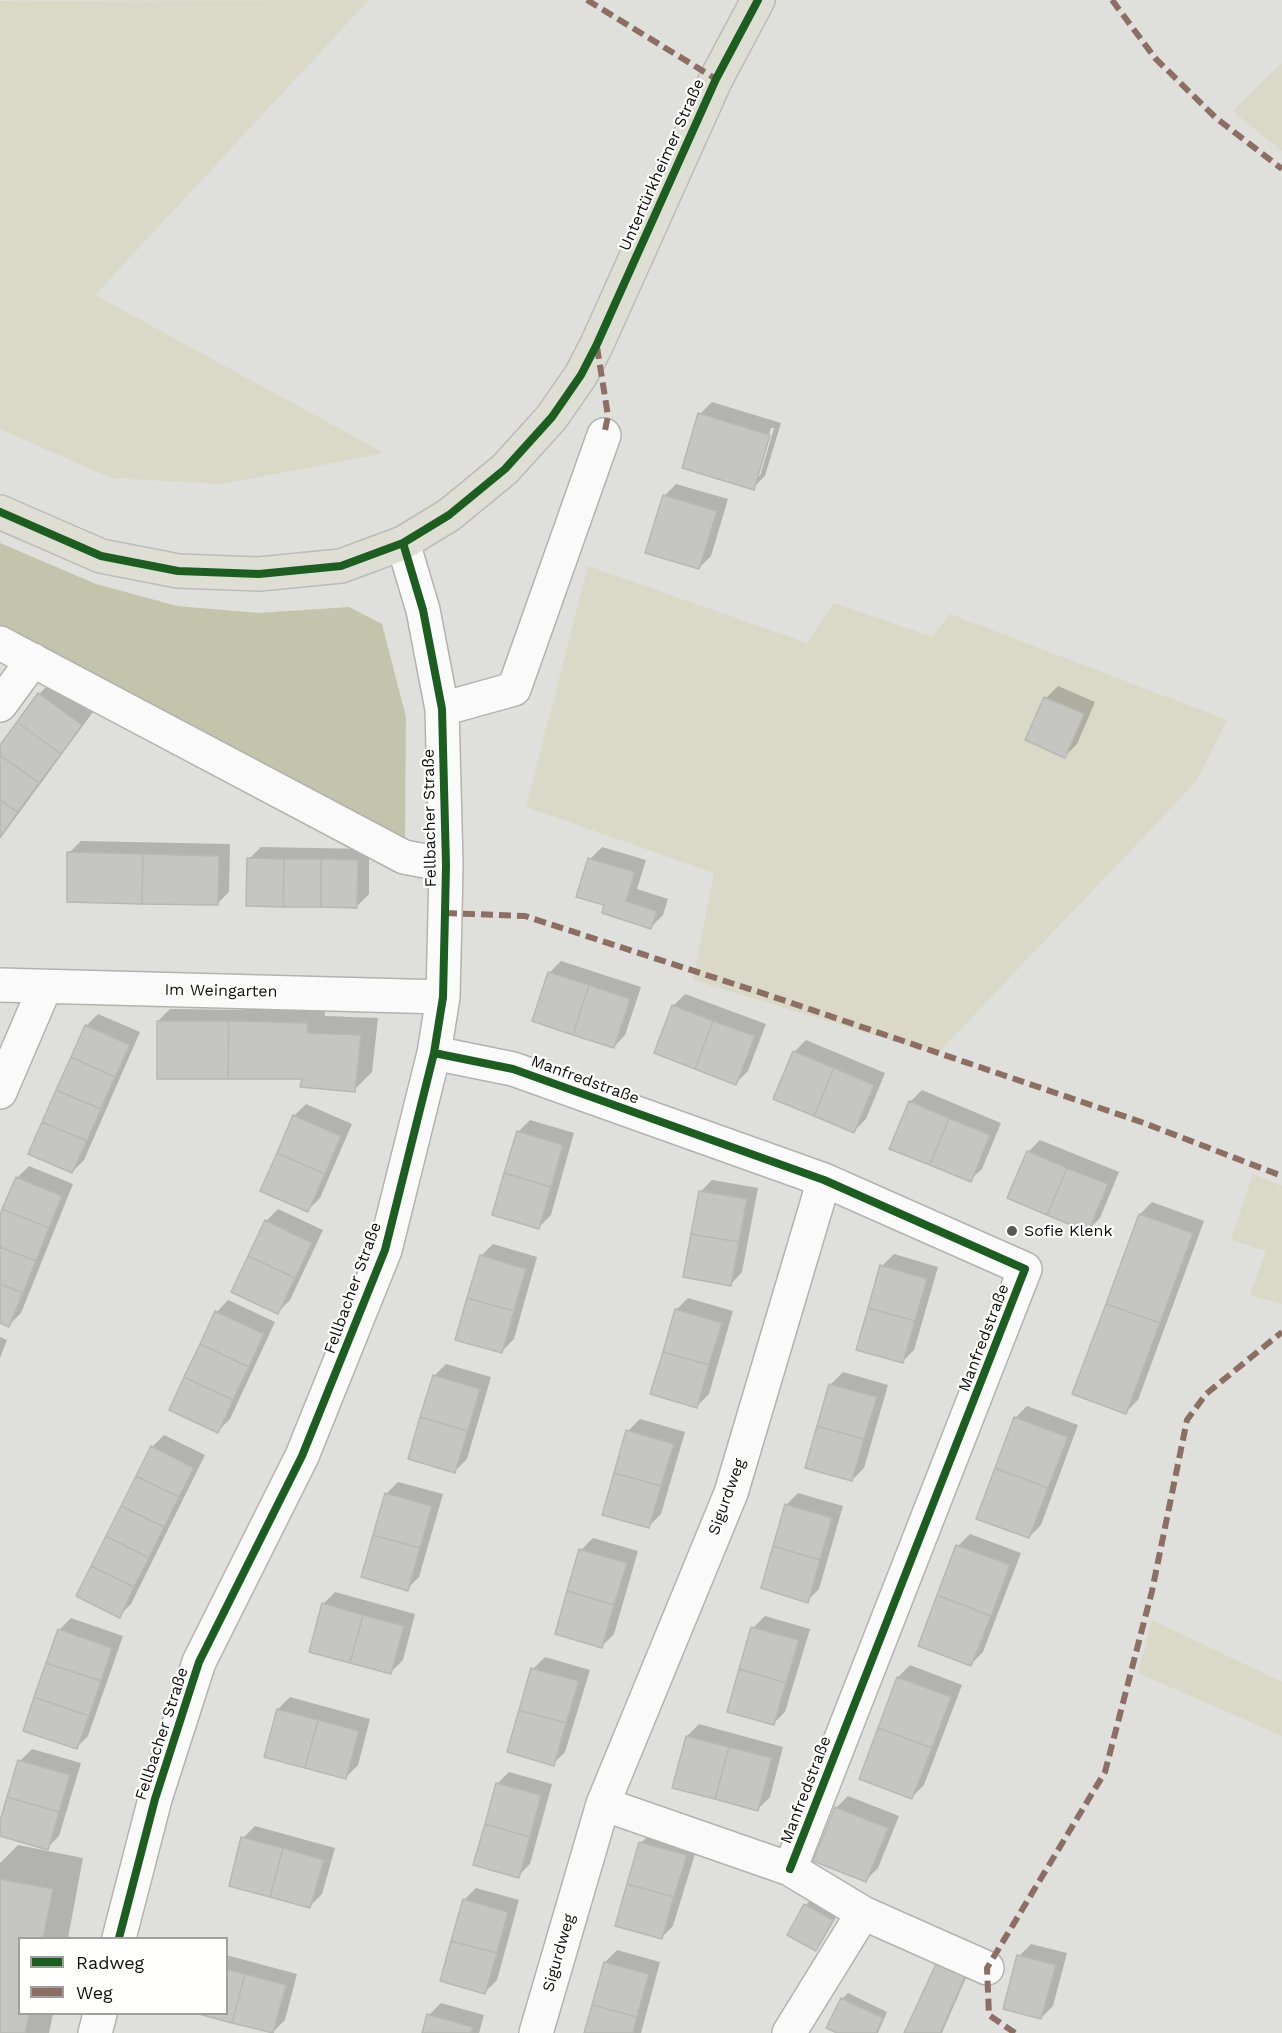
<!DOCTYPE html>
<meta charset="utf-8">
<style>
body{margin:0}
#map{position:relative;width:1282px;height:2033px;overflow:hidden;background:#dfdfdb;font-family:"Work Sans",sans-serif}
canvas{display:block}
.legend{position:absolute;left:18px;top:1937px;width:210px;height:78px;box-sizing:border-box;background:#fffffe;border:2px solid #9f9f9e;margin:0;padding:8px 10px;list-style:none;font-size:18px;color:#10100e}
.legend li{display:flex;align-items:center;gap:12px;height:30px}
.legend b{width:30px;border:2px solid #9f9f9e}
</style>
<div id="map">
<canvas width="1282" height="2033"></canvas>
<ul class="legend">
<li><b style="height:8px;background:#1b5e20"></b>Radweg</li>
<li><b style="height:8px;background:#8d6e63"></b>Weg</li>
</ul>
</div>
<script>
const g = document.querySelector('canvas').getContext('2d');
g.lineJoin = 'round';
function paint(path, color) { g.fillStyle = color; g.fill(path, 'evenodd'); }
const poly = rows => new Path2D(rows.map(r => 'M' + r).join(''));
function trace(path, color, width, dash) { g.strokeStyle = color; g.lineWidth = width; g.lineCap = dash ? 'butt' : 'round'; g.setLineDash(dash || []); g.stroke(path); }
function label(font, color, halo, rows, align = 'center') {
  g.font = font + ' "Work Sans",sans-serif'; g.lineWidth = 4.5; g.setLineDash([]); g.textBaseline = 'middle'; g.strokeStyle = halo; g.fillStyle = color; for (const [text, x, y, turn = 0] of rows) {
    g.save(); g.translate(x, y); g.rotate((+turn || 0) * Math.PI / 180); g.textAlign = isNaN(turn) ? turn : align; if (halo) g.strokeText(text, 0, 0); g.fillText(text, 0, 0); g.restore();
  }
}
paint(poly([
 [369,0,95,295,384,453,223,484,111,478,0,429,0,1],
 [1282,63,1282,151,1232,111],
 [588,566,807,643,834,603,932,637,950,614,1227,720,1196,782,937,1054,693,980,714,873,526,807],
 [1253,1174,1282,1186,1282,1304,1250,1295,1266,1251,1231,1240],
 [1152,1620,1282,1682,1282,1736,1138,1673]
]), '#dad9c8');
paint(poly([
 [0,543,96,584,177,606,259,613,349,607,382,624,406,717,405,842,38,644,0,626]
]), '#c4c4ac');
paint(poly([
 [712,402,781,423,765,476,753,488,700,414],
 [771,428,774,428,760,476,756,476],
 [676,484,728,499,711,556,699,568,664,496],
 [51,682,93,712,0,839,0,748,39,694],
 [1058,686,1095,702,1077,744,1065,756,1027,739,1046,698],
 [81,841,230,844,229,892,217,904,69,853],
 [261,847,369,849,369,894,357,906,249,859],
 [602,847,646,860,637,889,668,899,663,915,651,927,606,904,590,859],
 [561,961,641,987,625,1035,614,1047,549,973],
 [685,994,766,1024,748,1071,736,1083,673,1006],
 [248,1004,324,1006,325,1016,378,1018,372,1072,354,1090,304,1078,158,1021,170,1009,242,1010],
 [98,1014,140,1032,84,1160,72,1172,86,1026],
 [806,1040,885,1073,866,1119,854,1131,794,1052],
 [922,1090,1001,1123,982,1169,970,1180,910,1102],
 [306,1104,352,1124,320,1198,308,1210,294,1116],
 [530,1120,574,1133,551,1215,539,1227,518,1132],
 [1040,1140,1119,1172,1100,1218,1088,1230,1028,1152],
 [29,1166,73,1184,21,1313,9,1325,0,1321,0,1219,17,1178],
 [712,1180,758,1188,742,1272,731,1284,700,1192],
 [1152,1202,1204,1221,1138,1400,1126,1412,1074,1393,1140,1214],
 [278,1209,323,1230,290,1300,278,1312,266,1221],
 [493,1244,537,1257,514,1339,502,1351,481,1256],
 [894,1254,938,1267,914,1350,902,1362,882,1266],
 [688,1298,733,1311,709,1394,697,1406,676,1310],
 [228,1300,275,1322,230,1419,218,1431,217,1312],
 [0,1337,7,1340,0,1358],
 [446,1364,491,1377,467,1459,455,1471,434,1376],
 [843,1372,888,1385,864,1468,852,1480,831,1384],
 [1027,1406,1078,1425,1041,1525,1029,1537,1015,1418],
 [640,1419,685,1432,661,1514,649,1526,628,1431],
 [164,1435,205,1455,131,1604,119,1616,152,1447],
 [398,1482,443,1494,419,1577,407,1589,386,1494],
 [798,1493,843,1506,819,1589,807,1601,786,1505],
 [970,1534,1021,1553,983,1652,971,1664,958,1546],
 [593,1538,638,1551,614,1634,602,1646,581,1550],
 [335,1592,415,1614,403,1660,391,1672,323,1604],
 [765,1616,810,1629,785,1712,773,1724,753,1628],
 [71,1618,123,1636,88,1736,76,1748,59,1630],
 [545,1657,590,1670,565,1752,553,1764,533,1669],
 [910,1665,962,1685,924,1785,912,1797,861,1778,898,1677],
 [290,1697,370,1719,358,1765,346,1777,278,1709],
 [699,1724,783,1747,770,1797,758,1809,687,1736],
 [32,1749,81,1763,59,1836,47,1848,0,1835,0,1827,20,1761],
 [509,1772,552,1784,530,1864,518,1876,497,1784],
 [848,1796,899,1816,878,1868,866,1880,815,1860,836,1808],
 [255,1826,335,1848,322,1894,310,1906,243,1838],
 [653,1831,698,1844,673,1926,661,1938,641,1843],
 [18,1845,83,1858,68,1938,20,1938,20,2014,53,2014,49,2033,0,2033,0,1863],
 [476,1888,519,1900,497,1980,485,1992,464,1900],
 [811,1899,838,1914,821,1943,816,1949,806,1905],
 [1031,1944,1067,1953,1053,2006,1041,2018,1019,1956],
 [617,1950,660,1962,641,2033,586,2033,605,1962],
 [226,1955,297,1974,285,2020,273,2032,205,2014,226,2014],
 [943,1959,969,1971,942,2033,906,2033,937,1965],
 [848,1993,887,2012,878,2033,840,2033,842,1999],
 [441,2003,484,2015,479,2033,424,2033,429,2015]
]), '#0003');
const building = poly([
 [698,413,770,435,754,490,682,468,698,413],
 [663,495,717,511,699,569,645,553,663,495],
 [38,693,82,725,61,754,17,722,38,693],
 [1044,697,1084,714,1065,758,1025,740,1044,697],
 [17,722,61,754,39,783,0,755,0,745,17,722],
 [0,755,39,783,18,812,0,800,0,755],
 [0,800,18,812,0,837,0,800],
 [67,852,143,854,142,904,67,902,67,852],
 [143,854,219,856,218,905,142,904,143,854],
 [247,858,284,859,283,907,246,906,247,858],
 [588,858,635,872,626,901,657,911,651,929,602,913,604,905,576,897,588,858],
 [284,859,321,859,321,907,283,907,284,859],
 [321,859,358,860,357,908,321,907,321,859],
 [548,972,589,985,573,1035,532,1021,548,972],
 [589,985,630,999,614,1048,573,1035,589,985],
 [672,1005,713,1021,695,1069,654,1053,672,1005],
 [157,1021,229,1021,228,1079,157,1079,157,1021],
 [229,1021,307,1023,308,1033,361,1035,355,1092,300,1087,302,1079,228,1079,229,1021],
 [713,1021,755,1036,736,1085,695,1069,713,1021],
 [85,1025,130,1045,115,1077,71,1057,85,1025],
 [793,1051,834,1068,814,1116,773,1099,793,1051],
 [71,1057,115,1077,101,1109,56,1090,71,1057],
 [834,1068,874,1085,854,1133,814,1116,834,1068],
 [56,1090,101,1109,87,1141,42,1122,56,1090],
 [909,1101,949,1118,930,1165,889,1149,909,1101],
 [293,1115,341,1136,325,1174,277,1153,293,1115],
 [949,1118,990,1135,971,1182,930,1165,949,1118],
 [42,1122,87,1141,72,1173,28,1154,42,1122],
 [517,1131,563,1145,551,1187,504,1173,517,1131],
 [1027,1151,1067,1168,1047,1215,1007,1198,1027,1151],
 [277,1153,325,1174,308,1212,260,1191,277,1153],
 [1067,1168,1108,1184,1088,1232,1047,1215,1067,1168],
 [504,1173,551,1187,539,1229,492,1215,504,1173],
 [16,1177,62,1196,49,1228,2,1209,16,1177],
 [699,1191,747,1199,739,1242,691,1234,699,1191],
 [2,1209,49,1228,36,1261,0,1247,0,1215,2,1209],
 [1139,1214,1193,1233,1160,1323,1106,1304,1139,1214],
 [265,1220,312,1243,295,1278,248,1256,265,1220],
 [691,1234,739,1242,731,1286,683,1277,691,1234],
 [0,1247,36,1261,23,1293,0,1284,0,1247],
 [480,1255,526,1269,514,1311,467,1298,480,1255],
 [248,1256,295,1278,278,1314,231,1292,248,1256],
 [880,1265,927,1279,915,1321,868,1308,880,1265],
 [0,1284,23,1293,9,1327,0,1323,0,1284],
 [467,1298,514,1311,502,1353,455,1340,467,1298],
 [1106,1304,1160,1323,1126,1414,1072,1394,1106,1304],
 [868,1308,915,1321,903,1363,856,1350,868,1308],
 [675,1309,722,1323,709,1365,663,1352,675,1309],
 [215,1311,264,1334,249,1367,200,1344,215,1311],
 [200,1344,249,1367,233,1400,184,1377,200,1344],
 [663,1352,709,1365,697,1408,650,1394,663,1352],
 [433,1375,480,1389,468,1431,420,1417,433,1375],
 [184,1377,233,1400,218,1433,169,1410,184,1377],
 [829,1384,877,1397,864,1439,817,1426,829,1384],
 [420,1417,468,1431,455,1473,408,1459,420,1417],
 [1014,1417,1068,1437,1048,1488,995,1468,1014,1417],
 [817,1426,864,1439,852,1481,805,1468,817,1426],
 [626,1430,674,1444,661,1486,614,1473,626,1430],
 [151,1446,194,1468,179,1497,136,1476,151,1446],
 [995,1468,1048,1488,1029,1538,976,1519,995,1468],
 [614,1473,661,1486,649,1528,602,1515,614,1473],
 [136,1476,179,1497,164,1527,121,1506,136,1476],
 [385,1493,432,1506,420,1548,373,1535,385,1493],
 [785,1504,832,1518,820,1560,773,1546,785,1504],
 [121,1506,164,1527,149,1558,106,1536,121,1506],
 [373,1535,420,1548,408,1591,361,1577,373,1535],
 [106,1536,149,1558,134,1587,91,1566,106,1536],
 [956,1545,1010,1565,991,1616,937,1595,956,1545],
 [773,1546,820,1560,808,1603,761,1588,773,1546],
 [579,1549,627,1563,614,1605,567,1591,579,1549],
 [91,1566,134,1587,120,1618,76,1596,91,1566],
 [567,1591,614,1605,602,1648,555,1634,567,1591],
 [937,1595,991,1616,971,1666,918,1646,937,1595],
 [322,1603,363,1615,350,1663,309,1652,322,1603],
 [363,1615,404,1626,391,1674,350,1663,363,1615],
 [751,1627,799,1640,786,1683,739,1669,751,1627],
 [58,1629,112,1648,101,1681,46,1663,58,1629],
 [46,1663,101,1681,89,1716,34,1697,46,1663],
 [531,1668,579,1681,566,1723,519,1710,531,1668],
 [739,1669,786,1683,774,1725,727,1712,739,1669],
 [897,1677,951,1697,932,1748,878,1728,897,1677],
 [34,1697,89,1716,77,1749,23,1731,34,1697],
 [277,1709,318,1720,305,1768,264,1757,277,1709],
 [519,1710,566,1723,554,1766,507,1752,519,1710],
 [318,1720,359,1731,346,1779,305,1768,318,1720],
 [878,1728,932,1748,912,1799,859,1779,878,1728],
 [686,1736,729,1747,715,1799,672,1788,686,1736],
 [729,1747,772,1758,758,1811,715,1799,729,1747],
 [18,1760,70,1775,59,1812,7,1797,18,1760],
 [496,1783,541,1795,530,1837,485,1824,496,1783],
 [7,1797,59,1812,48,1850,0,1836,0,1821,7,1797],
 [835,1807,888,1828,866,1882,813,1861,835,1807],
 [485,1824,530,1837,519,1878,473,1865,485,1824],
 [241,1837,283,1848,270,1897,229,1886,241,1837],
 [639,1842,687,1855,674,1897,627,1884,639,1842],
 [283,1848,324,1860,310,1908,270,1897,283,1848],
 [0,1879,53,1889,43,1938,20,1938,20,2014,29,2014,25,2033,0,2033,0,1879],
 [627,1884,674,1897,662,1939,615,1926,627,1884],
 [463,1899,508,1912,497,1953,451,1941,463,1899],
 [804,1904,833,1920,816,1951,787,1935,804,1904],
 [451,1941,497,1953,485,1994,440,1981,451,1941],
 [1017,1955,1056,1965,1041,2019,1003,2009,1017,1955],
 [604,1962,649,1974,637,2017,592,2005,604,1962],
 [936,1964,965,1977,940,2033,904,2033,936,1964],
 [226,1969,245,1974,232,2023,199,2014,226,2014,226,1969],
 [245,1974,286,1985,273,2033,232,2023,245,1974],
 [841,1998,883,2018,876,2033,837,2033,826,2028,841,1998],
 [592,2005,637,2017,633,2033,584,2033,592,2005],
 [427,2014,473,2027,471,2033,422,2033,427,2014]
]);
paint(building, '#c5c5c2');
trace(building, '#b7b7b4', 1.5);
const minor = poly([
 [0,643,404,857,446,865],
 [0,705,33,660],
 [442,709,514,689,604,435],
 [0,985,443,997],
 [434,1053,513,1069,824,1180,1025,1269,790,1869],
 [0,1092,45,987],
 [603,1804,790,1869,863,1913,987,1968],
 [119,1938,155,1799,199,1662,302,1456,385,1250,434,1053,443,997,445,913,446,865,442,709,423,610,403,543],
 [95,2033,100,2014],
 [536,2033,603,1804,731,1493,824,1180],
 [789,2033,863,1913]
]);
const major = poly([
 [0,512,101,556,178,571,259,574,341,566,403,543,449,515,505,469,552,417,581,375,597,344,716,79,758,0]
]);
trace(minor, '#b2b2af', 36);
trace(major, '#bbbbb9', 36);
trace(minor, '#fafafa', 33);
trace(major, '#deded4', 33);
trace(poly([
 [587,0,716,79],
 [1112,0,1155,58,1216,118,1282,169],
 [597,347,608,416,604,435],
 [445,913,525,916,771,996,1144,1123,1282,1176],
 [1015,2033,989,2015,987,1968,1105,1772,1152,1591,1187,1420,1206,1394,1282,1332]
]), '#8d6e63', 6, [12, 6]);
trace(poly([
 [0,512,101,556,178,571,259,574,341,566,403,543,449,515,505,469,552,417,581,375,597,344,716,79,758,0],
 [434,1053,513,1069,824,1180,1025,1269,790,1869],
 [119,1938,155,1799,199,1662,302,1456,385,1250,434,1053,443,997,445,913,446,865,442,709,423,610,403,543]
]), '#1b5e20', 8);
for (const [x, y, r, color] of [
 [1012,1231,6,"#585856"]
]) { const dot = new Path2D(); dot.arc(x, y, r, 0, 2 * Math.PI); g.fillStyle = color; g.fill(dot); trace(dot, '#fffffe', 2); }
label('16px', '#10100e', '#fffffe', [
 ["Untertürkheimer Straße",662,165,-66],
 ["Fellbacher Straße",430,818,-91],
 ["Im Weingarten",221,991,1],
 ["Manfredstraße",585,1080,20],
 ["Fellbacher Straße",353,1288,-70],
 ["Manfredstraße",984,1338,-69],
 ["Sigurdweg",727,1497,-70],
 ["Fellbacher Straße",162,1734,-72],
 ["Manfredstraße",806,1790,-69],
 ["Sigurdweg",559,1953,-74]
]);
label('16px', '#10100e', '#fffffe', [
 ["Sofie Klenk",1024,1231]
], 'left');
</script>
